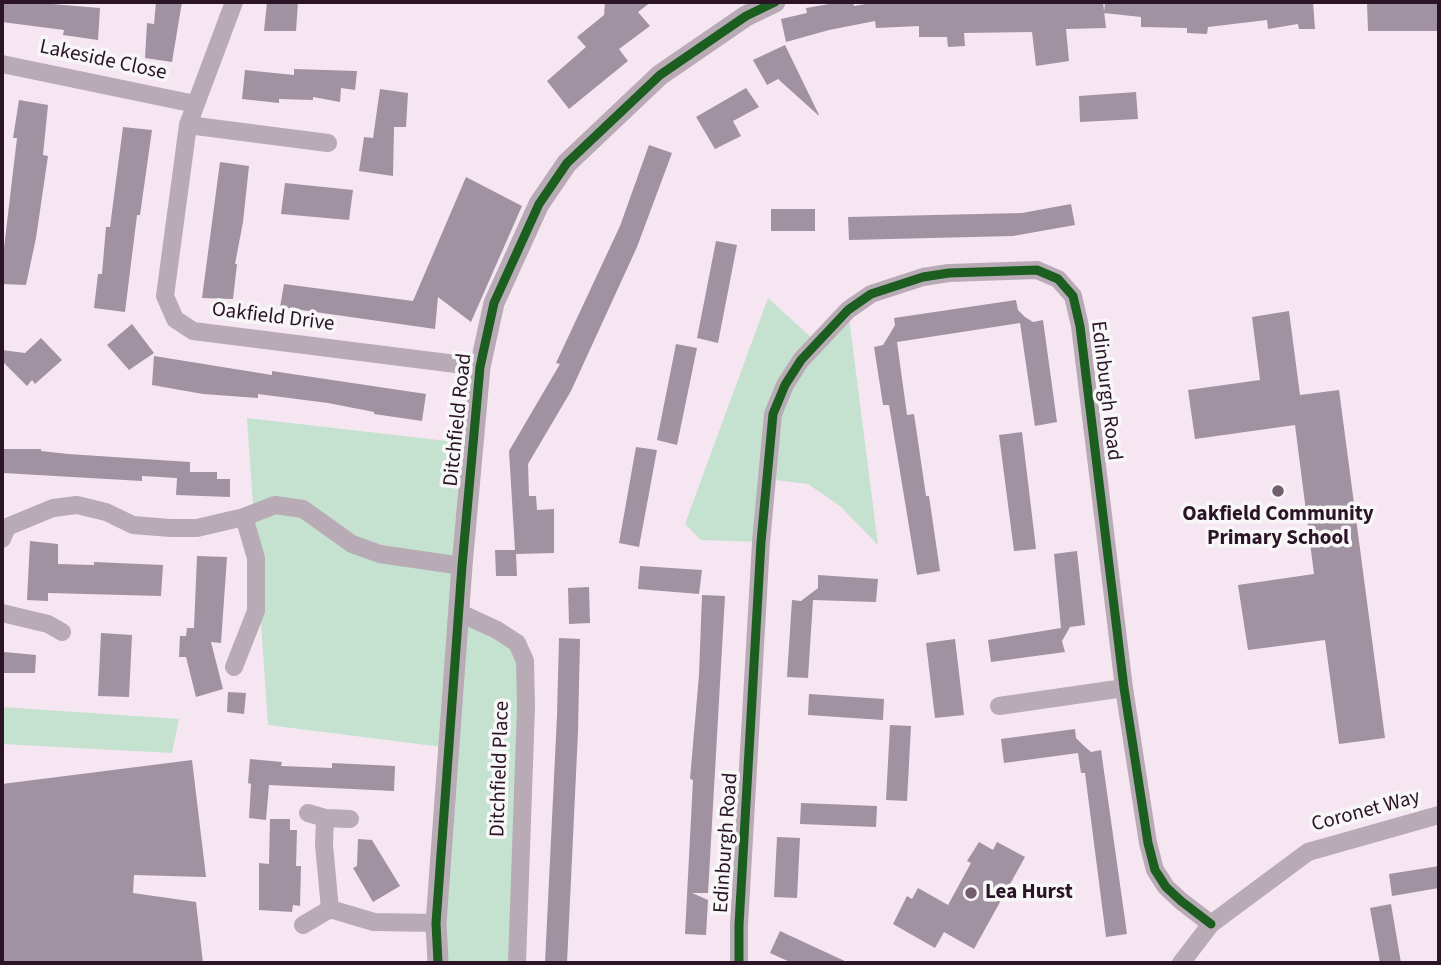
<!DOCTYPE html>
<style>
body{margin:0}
#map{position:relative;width:1441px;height:965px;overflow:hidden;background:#f6e6f1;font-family:"Source Sans 3",sans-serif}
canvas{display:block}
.frame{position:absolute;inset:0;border:4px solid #2c1427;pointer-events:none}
</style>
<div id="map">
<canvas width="1441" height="965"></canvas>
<div class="frame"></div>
</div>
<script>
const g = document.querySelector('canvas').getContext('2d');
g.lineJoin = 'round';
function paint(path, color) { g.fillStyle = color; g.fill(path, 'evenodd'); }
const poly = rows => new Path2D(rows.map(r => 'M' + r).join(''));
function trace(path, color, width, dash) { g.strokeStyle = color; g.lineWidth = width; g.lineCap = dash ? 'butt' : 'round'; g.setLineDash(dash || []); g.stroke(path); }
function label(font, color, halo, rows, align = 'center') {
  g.font = font + ' "Source Sans 3",sans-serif'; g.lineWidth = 7; g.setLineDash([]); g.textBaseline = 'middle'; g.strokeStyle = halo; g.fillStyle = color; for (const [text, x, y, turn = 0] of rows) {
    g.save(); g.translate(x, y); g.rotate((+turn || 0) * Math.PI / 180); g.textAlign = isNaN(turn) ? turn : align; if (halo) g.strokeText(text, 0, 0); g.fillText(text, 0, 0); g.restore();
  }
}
paint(poly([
 [768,298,816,342,848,310,878,545,840,506,808,484,767,479,761,542,701,540,685,524],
 [247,418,473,444,460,613,517,643,517,963,438,963,450,748,268,725],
 [2,707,179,719,172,753,2,744]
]), '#c4e2cf');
paint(poly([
 [2,2,52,2,52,4,100,8,98,40,63,35,64,30,2,22],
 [156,2,182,2,172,62,145,58,147,23,154,24],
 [267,2,298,2,296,31,264,31],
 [605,2,651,2,638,12,650,26,619,49,628,61,569,109,547,81,586,47,577,37,604,15],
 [841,2,853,2,854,6,876,2,1103,2,1106,28,1066,29,1069,61,1036,66,1032,32,964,33,965,46,948,47,947,37,919,37,919,26,876,28,875,21,829,30,786,42,781,19,807,13,806,8],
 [1105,2,1313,2,1315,29,1299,29,1298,24,1268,29,1267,20,1208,27,1207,34,1187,33,1187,28,1141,27,1141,17,1104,13],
 [1367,2,1439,2,1439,31,1368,31],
 [785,45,819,115,818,115,778,79,767,85,753,60],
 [294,69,357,71,355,90,341,88,340,102,313,97,313,100,279,99,279,103,242,99,245,70,294,75],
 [746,88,759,107,733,121,741,136,715,149,696,117],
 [380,89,408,93,406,127,394,127,393,176,359,171,364,137,373,138],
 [1136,92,1138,119,1080,122,1079,96],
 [19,100,48,105,43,155,48,156,36,238,26,285,2,284,2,248,4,248,17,138,13,138],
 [123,127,152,130,140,215,137,215,125,312,94,308,98,274,102,274,106,227,110,227],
 [649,145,672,153,637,247,571,391,528,464,529,496,536,496,537,510,554,509,554,553,516,554,517,576,496,576,495,550,515,550,509,451,560,364,556,363,620,226],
 [220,162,249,166,243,222,235,264,237,264,233,299,202,298],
 [466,177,522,206,471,322,438,297,435,329,280,307,284,284,413,301],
 [285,183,353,190,349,220,281,214],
 [1071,204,1075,225,1013,236,849,240,848,217,1022,213],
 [771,209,815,209,815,231,771,231],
 [716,241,737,245,718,343,697,338],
 [1016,300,1018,310,1025,317,1033,322,1043,320,1057,422,1035,426,1020,323,897,342,907,415,914,414,926,496,929,496,940,571,917,575,889,405,883,405,874,347,883,345,888,337,895,325,894,318],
 [1289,311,1300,395,1339,390,1385,738,1339,744,1325,640,1248,650,1238,585,1314,574,1295,425,1195,439,1188,390,1260,380,1252,317],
 [132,324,154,353,129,370,107,345],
 [41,338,62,360,35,384,32,380,27,386,2,361,2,350,25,353],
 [676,344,697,348,677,445,657,440],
 [154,356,272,375,272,371,426,394,422,421,374,414,374,412,328,403,258,394,258,398,203,394,152,385],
 [1022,432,1036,549,1014,551,999,435],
 [636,447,657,450,639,547,619,543],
 [2,449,41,449,41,451,68,454,190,462,190,472,217,472,217,479,230,479,230,497,176,495,177,478,142,476,142,481,3,473],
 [30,541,58,544,58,564,94,565,94,562,163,565,161,596,48,593,48,601,27,600],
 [1077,551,1085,625,1070,627,1062,641,1065,652,991,662,988,640,1061,628,1054,554],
 [197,556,227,557,221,643,211,642,223,689,196,697,186,657,179,657,180,636,186,636,187,628,194,628],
 [640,566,702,570,699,594,638,589],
 [818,575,878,579,876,602,813,600,808,678,787,677,792,600,801,601,818,588],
 [589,587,590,623,569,624,568,588],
 [702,595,725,596,708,893,692,893,708,900,706,935,685,934,693,780,690,779,699,675],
 [101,633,132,635,129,697,98,696],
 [559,638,580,639,578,732,567,963,545,963,557,716],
 [955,639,964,715,935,718,926,643],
 [4,652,36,655,35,673,4,673],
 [228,692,246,693,244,714,227,712],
 [809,694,884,699,883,720,808,715],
 [890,725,911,726,907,801,886,800],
 [1075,729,1076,738,1084,746,1091,752,1101,750,1127,934,1106,937,1085,773,1081,773,1078,753,1004,763,1001,739],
 [250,759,282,762,281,766,332,768,332,763,395,766,394,791,269,785,266,820,249,818,251,784,248,783],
 [192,760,206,877,134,875,133,893,196,902,203,963,2,963,2,784],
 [801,803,877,806,876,827,800,824],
 [270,819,290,819,290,830,297,830,296,866,301,866,300,906,293,905,292,912,259,910,259,863,269,864],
 [777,837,800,838,797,898,774,897],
 [358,839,372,840,400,886,373,902,353,868,357,866],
 [979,842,993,850,997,842,1025,857,974,949,944,932,935,948,893,924,907,896,912,899,918,888,948,905,971,863,967,861],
 [1439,866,1439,888,1392,896,1389,874],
 [1391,904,1401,963,1380,963,1370,908],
 [780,931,808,944,849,963,792,963,770,953]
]), '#a192a2');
trace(poly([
 [234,2,188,125,165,296,175,319,193,331,480,367],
 [2,64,195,104],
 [188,125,328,143],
 [2,539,7,527,53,508,77,505,106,512,133,525,170,528,197,528,244,517,275,505,303,509,352,544,380,554,462,566],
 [2,613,48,624,62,632],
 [460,613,497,630,517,643,525,661,526,707,517,963],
 [234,667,256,611,256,558,244,517],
 [999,706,1124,688],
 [308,813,325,818,350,819],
 [330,909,374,922,436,923],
 [303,925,330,909,324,845,325,818],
 [739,963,739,925,761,542,773,414,785,385,801,360,848,310,871,294,923,277,949,273,1037,270,1058,279,1073,296,1080,326,1124,688,1148,843,1155,870,1166,887,1181,901,1211,924],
 [1181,963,1211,924,1308,852,1439,815]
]), '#b8abb5', 18);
trace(poly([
 [438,963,436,923,462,566,480,367,494,303,539,204,567,163,660,75,746,16,775,2]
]), '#b8abb5', 21);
trace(poly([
 [438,963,436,923,462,566,480,367,494,303,539,204,567,163,660,75,746,16,775,2],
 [739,963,739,925,761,542,773,414,785,385,801,360,848,310,871,294,923,277,949,273,1037,270,1058,279,1073,296,1080,326,1124,688,1148,843,1155,870,1166,887,1181,901,1211,924]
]), '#1b5e20', 9);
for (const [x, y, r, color] of [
 [1278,491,7,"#735e6e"],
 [971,893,7,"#735e6e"]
]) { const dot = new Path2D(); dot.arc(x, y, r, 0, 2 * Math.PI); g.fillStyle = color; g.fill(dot); trace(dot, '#f7f7f7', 2.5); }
label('21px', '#2c1427', '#f7f7f7', [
 ["Lakeside Close",103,61,12],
 ["Oakfield Drive",273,318,7],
 ["Edinburgh Road",1105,391,83],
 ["Ditchfield Road",459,420,-84],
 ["Ditchfield Place",501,769,-88],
 ["Coronet Way",1366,812,-15],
 ["Edinburgh Road",727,843,-86]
]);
label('bold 21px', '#2c1427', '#f7f7f7', [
 ["Oakfield Community",1278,515],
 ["Primary School",1278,539],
 ["Lea Hurst",985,893,"left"]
]);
</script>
